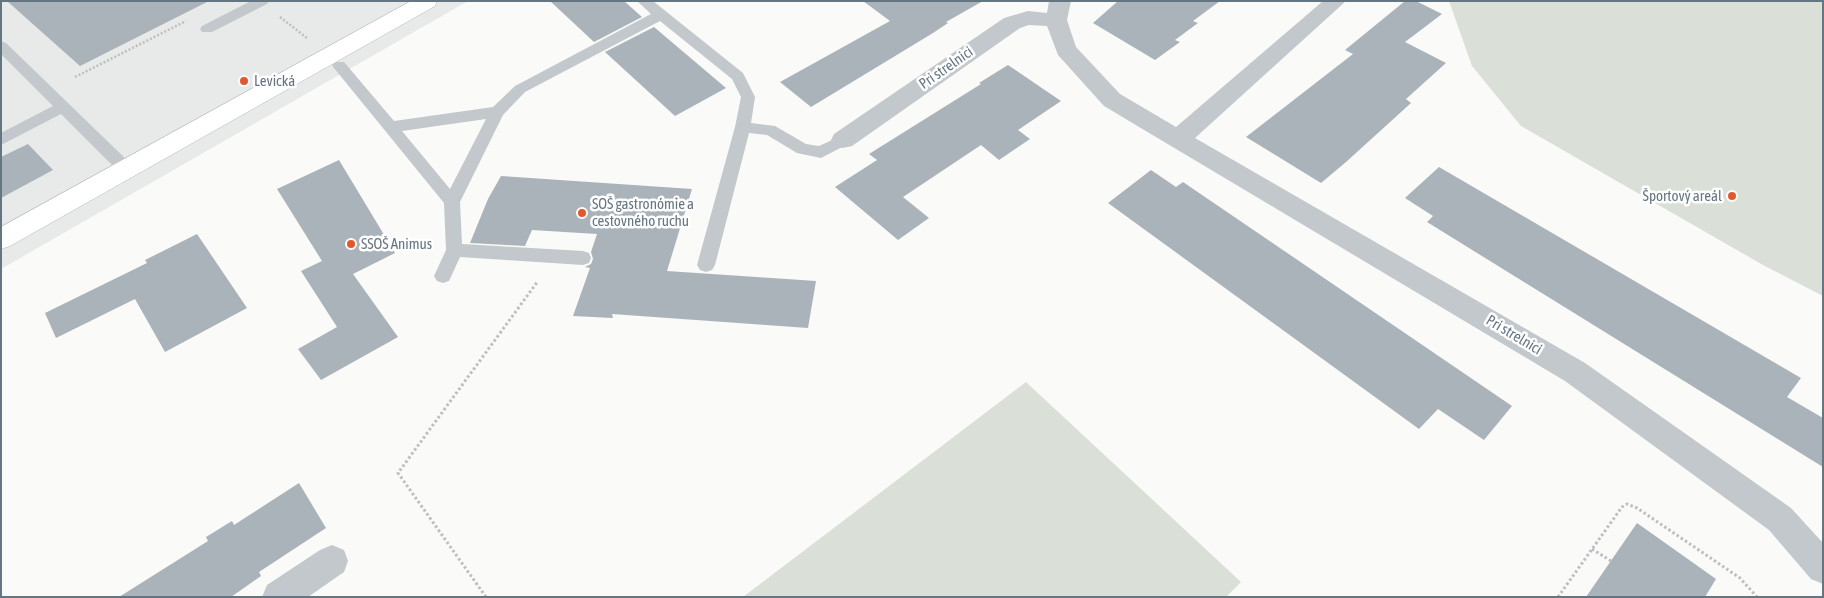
<!DOCTYPE html>
<meta charset="utf-8">
<style>
body{margin:0}
#map{position:relative;width:1824px;height:598px;overflow:hidden;background:#fafaf8;font-family:"Asap Condensed",sans-serif}
canvas{display:block}
.frame{position:absolute;inset:0;border:2px solid #657683;pointer-events:none}
</style>
<div id="map">
<canvas width="1824" height="598"></canvas>
<div class="frame"></div>
</div>
<script>
const context = document.querySelector('canvas').getContext('2d');
context.lineJoin = 'round';
function fillPath(path, color) {
  context.fillStyle = color;
  context.fill(path, 'evenodd');
}
function stroke(path, color, width, dash) {
  context.strokeStyle = color;
  context.lineWidth = width;
  context.lineCap = dash ? 'butt' : 'round';
  context.setLineDash(dash || []);
  context.stroke(path);
}
function drawText(font, color, halo, rows, align = 'center') {
  context.font = font + ' "Asap Condensed",sans-serif';
  context.lineWidth = 5;
  context.setLineDash([]);
  context.textBaseline = 'middle';
  context.strokeStyle = halo;
  context.fillStyle = color;
  for (const [text, x, y, turn = 0] of rows) {
    context.save();
    context.translate(x, y);
    context.rotate((+turn || 0) * Math.PI / 180);
    context.textAlign = isNaN(turn) ? turn : align;
    if (halo) context.strokeText(text, 0, 0);
    context.fillText(text, 0, 0);
    context.restore();
  }
}
const built = new Path2D(`
 M1,1h467l-467,268z`);
const green = new Path2D(`
 M1449,1h374v295l-60,-31 -242,-139 -49,-60z
 M1026,382l215,200 -15,15h-483z`);
const building = new Path2D(`
 M7,1h202l-129,65z
 M550,1h74l18,16 -48,25z
 M863,1h120l-37,21 2,1 -15,10 -122,74 -31,-25 110,-61z
 M1118,1h102l-27,20 5,2 -23,17 5,2 -25,18 -62,-37z
 M1405,1h11l26,13 -37,28 41,21 -40,36 5,4 -65,59 -25,21 -75,-46 107,-83 -8,-4z
 M654,27l72,61 -51,28 -70,-64z
 M1008,65l53,36 -43,29 12,9 -31,21 -18,-15 -78,52 26,21 -31,22 -63,-53 42,-27 -8,-6 112,-70 -2,-1z
 M28,144l25,26 -52,28v-41z
 M339,160l56,93 -42,21 45,63 -77,43 -23,-31 39,-22 -36,-56 21,-10 -45,-72z
 M1439,167l362,211 -14,19 36,21v49l-396,-245 6,-6 -28,-18z
 M1151,170l25,17 7,-5 329,224 -28,34 -46,-31 -19,20 -311,-226z
 M501,176l191,13 -25,82 149,10 -8,47 -196,-14 1,4 -40,-2 17,-48 -5,-1 6,-3 2,-5 -2,-7 6,-18 -65,-4 -7,16 -55,-3 18,-44z
 M197,234l50,74 -82,44 -30,-53 -79,39 -11,-25 102,-50 -2,-3z
 M299,483l27,45 -67,44 2,4 -30,21h-112l89,-56 -2,-4 26,-16 2,4z
 M1637,523l79,56 -11,18h-119z`);
const pathFar1 = new Path2D(`
 M280,17l27,21
 M75,77l111,-56`);
const path = new Path2D(`
 M1592,549l19,12
 M486,597l-88,-124 140,-192
 M1558,597l64,-90 5,-3 10,4 103,70 17,19`);
const service = new Path2D(`
 M251,1h18l-2,3 -55,28h-10l-2,-3 2,-3z
 M637,1h16l90,72 12,24 -4,26 24,3 31,18 13,2 24,-11 5,1 3,4 -3,4 -27,14 -24,-5 -30,-18 -18,-2 -34,132 -3,5 -6,2 -6,-2 -3,-5 38,-138 6,-30 -9,-18 -72,-58 -135,71 -22,23 -43,87 2,42 121,7 6,2 2,5 -2,5 -6,2 -123,-8 -11,24 -6,2 -6,-2 -3,-5 12,-26 -2,-47 -110,-135 -2,-3 2,-3h10l50,59 99,-14 22,-21 136,-72zM486,119l-36,70 -48,-58z
 M1,41l5,2 126,122 2,4 -2,4 -6,2 -6,-2 -59,-59 -60,31v-12l52,-27 -52,-52z`);
const minor = new Path2D(`
 M1049,1h22l-4,19 9,27 44,47 56,33 147,-126h23l-151,137 390,225 206,145 32,35v41l-12,-5 -42,-49 -204,-149 -461,-275 -46,-51 -11,-29 -18,-1 -9,3 -168,118 -9,2 -9,-2 -3,-6 3,-6 170,-116 24,-7 19,2z
 M332,545l12,5 4,11 -4,11 -36,25h-46l5,-12 53,-35z`);
const primary = new Path2D(`
 M411,1h26l-2,5 -425,240 -9,3v-22z`);
const markers = [
 [244,81,5,"#e4572e"],
 [1732,196,5,"#e4572e"],
 [582,213,5,"#e4572e"],
 [351,244,5,"#e4572e"]
];
const streetNames = [
 ["Pri strelnici",946,68,-35],
 ["Pri strelnici",1514,335,31]
];
const poiNames = [
 ["Levická",254,81],
 ["Športový areál",1722,196,"right"],
 ["SOŠ gastronómie a",592,204],
 ["cestovného ruchu",592,221],
 ["SSOŠ Animus",361,244]
];
fillPath(built, '#e8e9e9');
fillPath(green, '#dadfd7');
fillPath(building, '#aab3b9');
stroke(primary, '#b5babe', 1);
stroke(pathFar1, '#bbbfc2', 2.5, [2, 2]);
stroke(path, '#bbbfc2', 3, [2.5, 2.5]);
fillPath(service, '#c3c8cc');
fillPath(minor, '#c3c8cc');
fillPath(primary, '#fff');
for (const [x, y, r, color] of markers) {
  const dot = new Path2D();
  dot.arc(x, y, r, 0, 2 * Math.PI);
  context.fillStyle = color;
  context.fill(dot);
  stroke(dot, '#fff', 2);
}
drawText('15px', '#657683', '#fff', streetNames);
drawText('15px', '#657683', '#fff', poiNames, 'left');
</script>
